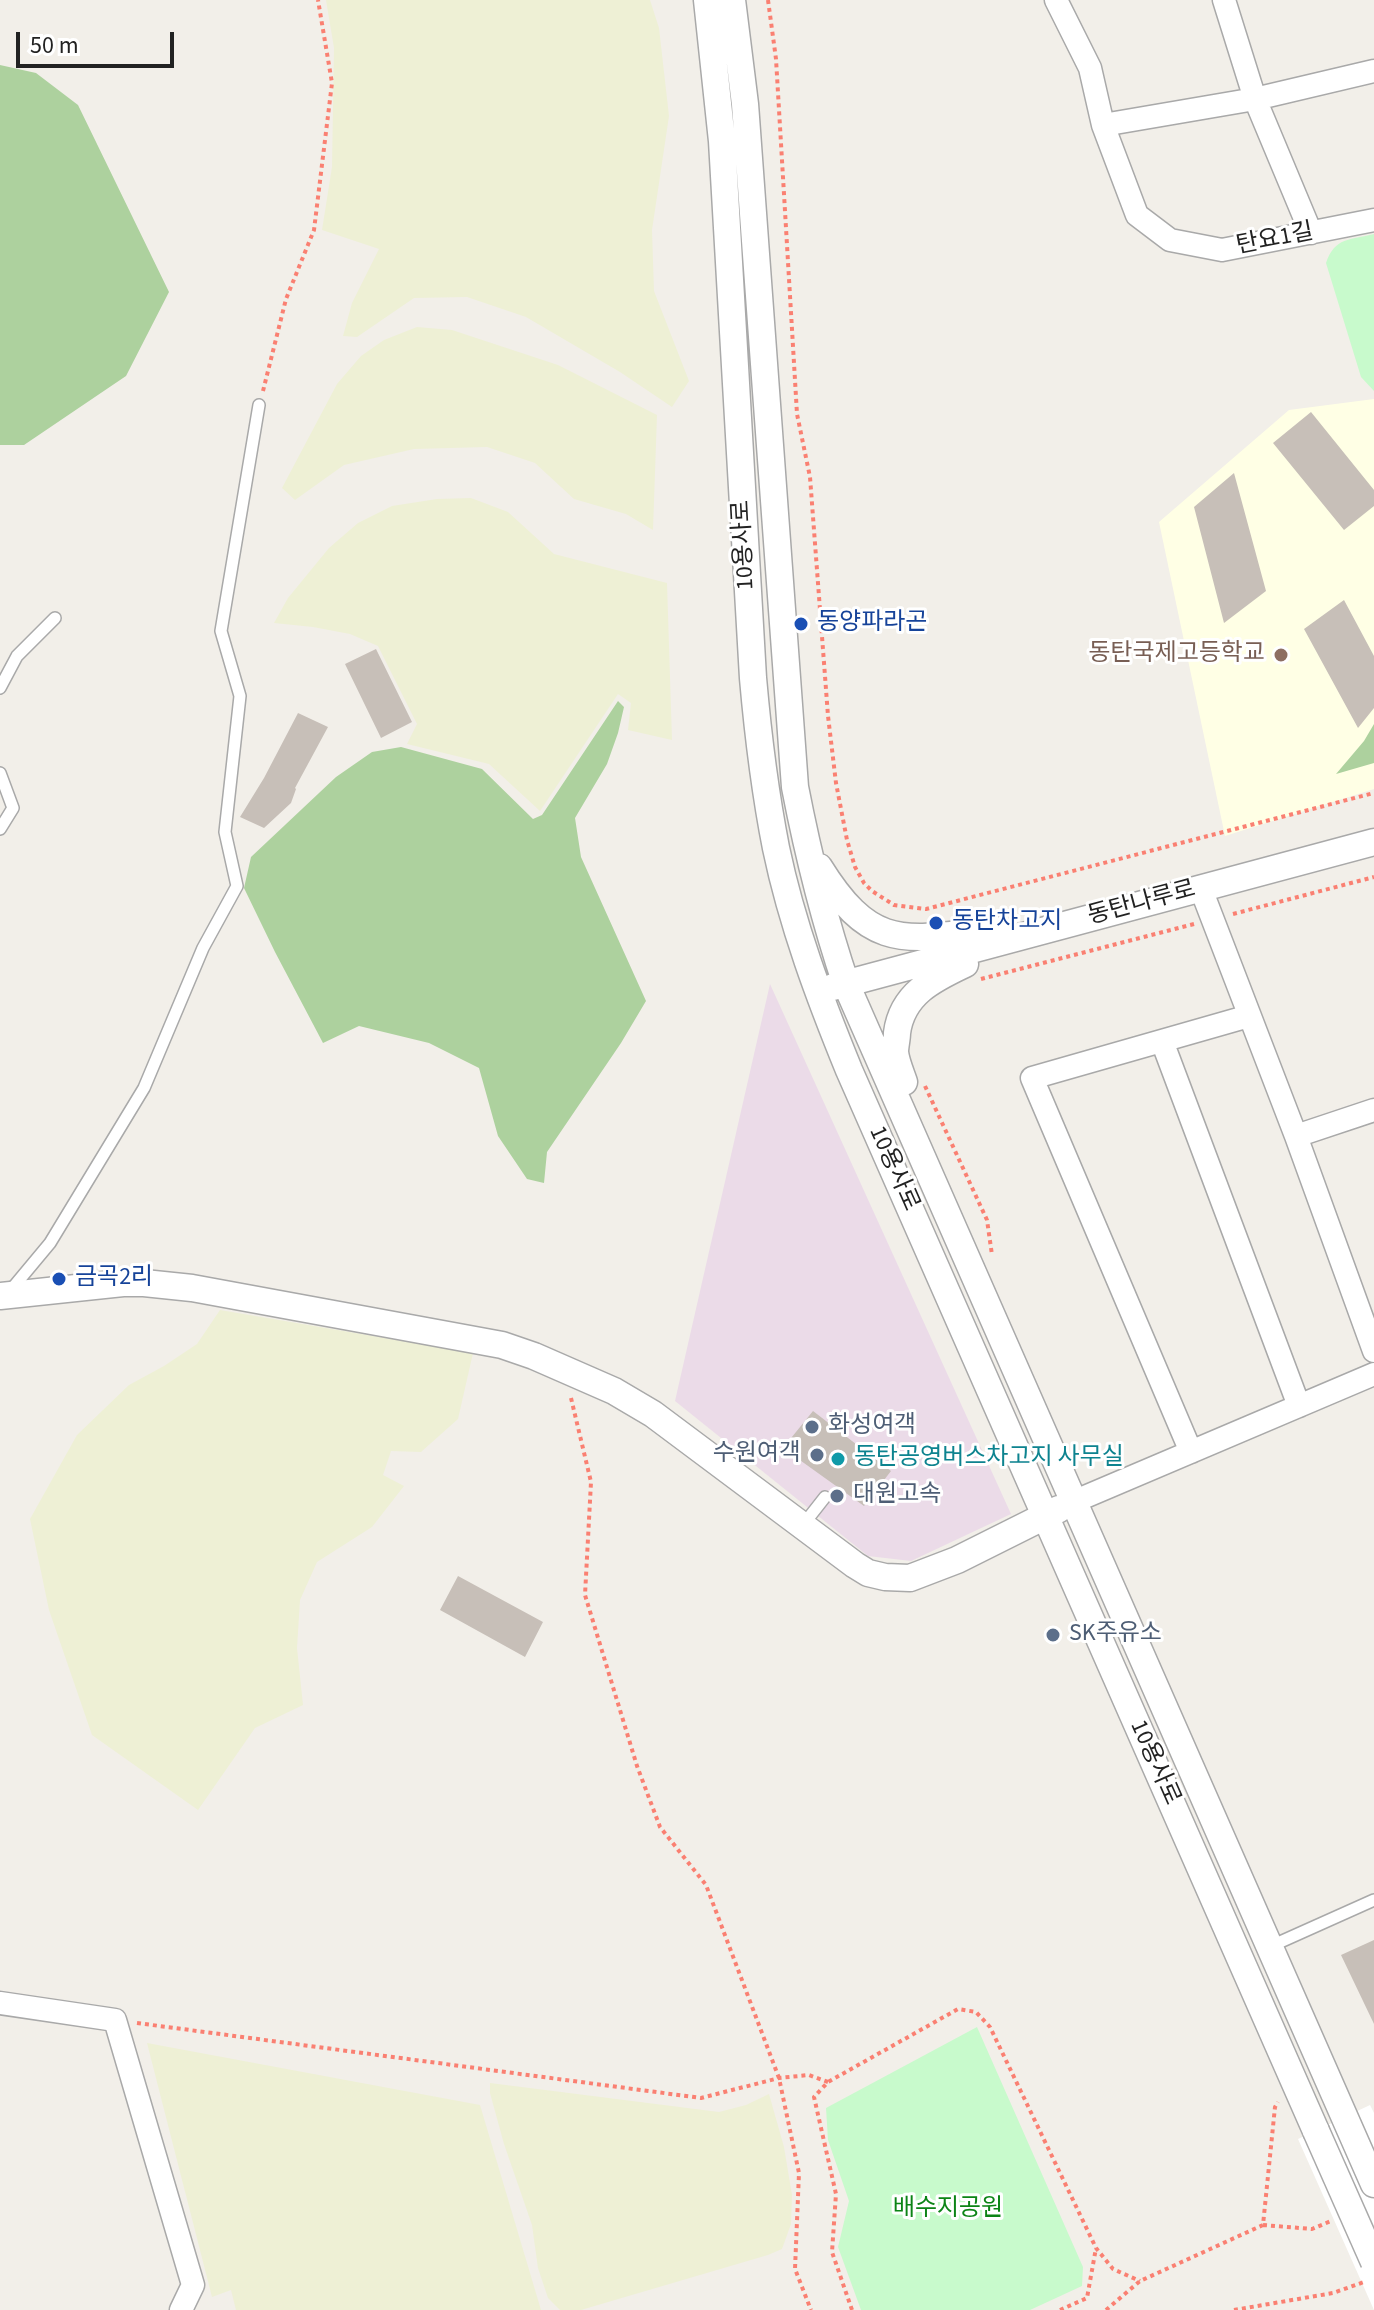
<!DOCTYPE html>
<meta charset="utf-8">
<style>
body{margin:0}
#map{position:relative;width:1374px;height:2310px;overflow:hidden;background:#f2efe9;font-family:"Source Sans 3",sans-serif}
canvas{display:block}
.scale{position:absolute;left:16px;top:32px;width:158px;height:36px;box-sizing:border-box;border:4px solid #222;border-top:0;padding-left:10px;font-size:24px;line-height:28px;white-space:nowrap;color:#222;-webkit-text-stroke:6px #fff;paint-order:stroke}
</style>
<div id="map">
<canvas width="1374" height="2310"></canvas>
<div class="scale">50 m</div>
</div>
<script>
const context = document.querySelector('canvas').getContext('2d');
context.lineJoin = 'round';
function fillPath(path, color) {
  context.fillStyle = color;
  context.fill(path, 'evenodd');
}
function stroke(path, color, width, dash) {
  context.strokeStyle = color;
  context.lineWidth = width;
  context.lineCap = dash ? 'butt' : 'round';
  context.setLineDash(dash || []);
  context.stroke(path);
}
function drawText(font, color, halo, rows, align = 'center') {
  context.font = font + ' "Source Sans 3","Noto Sans KR",sans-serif';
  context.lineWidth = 6;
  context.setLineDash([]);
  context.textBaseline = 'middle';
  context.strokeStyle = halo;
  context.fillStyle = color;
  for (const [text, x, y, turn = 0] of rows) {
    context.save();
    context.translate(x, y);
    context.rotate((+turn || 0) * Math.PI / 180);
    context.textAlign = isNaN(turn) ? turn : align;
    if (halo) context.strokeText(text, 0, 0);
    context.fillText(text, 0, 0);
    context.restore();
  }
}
const industrial = new Path2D(`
 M770,984l241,530 -100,47 -43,-5 -193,-155z`);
const education = new Path2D(`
 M1374,399v390l-149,47 -66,-314 130,-112z`);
const farmland = new Path2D(`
 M326,0h324l9,28 10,88 -17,114 2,61 35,90 -17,26 -52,-35 -94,-55 -59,-20 -53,1 -57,39 -14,-1 9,-33 27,-54 -57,-19 10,-63 2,-119z
 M417,327l35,3 106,35 99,50 -4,115 -27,-16 -52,-15 -39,-36 -48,-16 -73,2 -70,16 -49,35 -13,-12 55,-104 24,-28 23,-16z
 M471,498l37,14 46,42 113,29 5,157 -44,-10 3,-27 -13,-9 -78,117 -51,-47 -82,-20 10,-20 -39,-78 -28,-12 -37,-7 -39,-4 14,-25 41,-50 29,-25 34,-17 45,-7z
 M220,1310l253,43 -15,66 -37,33 -30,-1 -8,24 21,11 -32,41 -55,35 -17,38 -3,48 6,57 -48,23 -57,82 -106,-75 -43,-125 -19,-91 47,-84 52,-50 35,-19 33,-22z
 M147,2043l333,62 61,205h-305l-5,-20 -19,7z
 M490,2083l229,29 27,-7 23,-11 15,53 8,48 -1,29 -9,25 -14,6 -187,55h-21l-12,-12 -10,-30 -6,-43 -28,-81 -14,-51z`);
const forest = new Path2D(`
 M0,65l36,8 42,32 91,187 -43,84 -102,69h-24z
 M618,701l6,6 -6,26 -11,31 -32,54 6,39 65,144 -25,42 -74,109 -3,31 -17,-4 -29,-43 -19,-68 -50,-25 -70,-17 -36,17 -48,-91 -31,-64 7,-31 85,-80 36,-25 29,-5 81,22 51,50 9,-4z
 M1374,724v39l-38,11 28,-33z`);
const park = new Path2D(`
 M1374,234v157l-13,-14 -35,-114c9,-26 24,-23 48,-29z
 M977,2027l106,240 -1,19 -52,24h-169l-23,-63 11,-46 -21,-61 -2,-32z`);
const pier = new Path2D(`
 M1370,2105l4,8v197l-76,-171z`);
const building = new Path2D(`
 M1311,412l63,78v16l-30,24 -71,-87z
 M1234,473l32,118 -42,32 -30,-116z
 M1344,600l30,56v52l-16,20 -54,-99z
 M376,649l36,73 -31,16 -36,-74z
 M298,713l30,14 -33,61 1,1 -5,14 -27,25 -24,-11 24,-39z
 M813,1411l78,60 -27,35 -81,-58z
 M458,1576l85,46 -18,35 -85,-47z
 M1374,1940v84l-33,-69z`);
const path = new Path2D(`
 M768,0l8,59 21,355 13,63 18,239 8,67 11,57 8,27 9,16 8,8 22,14 32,4 448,-116
 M263,391l23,-92 28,-69 18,-147 -14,-83
 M1233,914l141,-37
 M981,979l213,-55
 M925,1086l62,134 5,35
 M571,1398l20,84 -6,113 52,171 23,61 46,58 73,193 20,95 -4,96 16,41
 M137,2023l564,75 78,-20 30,-3 19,7
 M1263,2225l49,4 19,-8
 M852,2310l-20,-58 4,-58 -22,-97 14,-15 130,-73 18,3 14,15 106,221 17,21 27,12
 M1060,2310l27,-12 9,-50
 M1106,2310l34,-29 123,-56 12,-118 3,-5
 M1234,2310l99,-17 31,-11`);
const service = new Path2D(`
 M0,688l17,-32 38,-38
 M0,773l13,35 -13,21
 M10,1291l40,-48 94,-155 59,-140 34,-62 -12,-54 15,-136 -19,-65 38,-226
 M803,1525l22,-28
 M1269,1947l105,-47`);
const minor = new Path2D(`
 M1056,0l34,68 13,57 34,90 33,25 52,10 152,-30
 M1224,0l31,99 56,134
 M1103,125l152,-26 119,-28
 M1201,889l95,247
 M1162,1041l137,365
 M1374,1110l-78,26 78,215
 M1191,1452l-159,-374 217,-62
 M1073,1502l301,-128
 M0,2003l115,17 78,265 -12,25`);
const tertiary = new Path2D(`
 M707,0l15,141 31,537c5,57 12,114 23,170 16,77 44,151 73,222l467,1061
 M732,0l13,104 50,683c13,67 29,132 51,197l528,1200
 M819,867c54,87 87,72 178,63
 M833,987l541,-145
 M904,1082c-3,-9 -8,-20 -9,-30 0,-6 2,-13 2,-19 5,-39 36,-54 68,-69
 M0,1296l123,-13h21l48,5 310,57 32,11 80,35 39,23 202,151 13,8 17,4 25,1 47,-18 102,-51`);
const tertiaryBridge = new Path2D(`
 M1316,2131l58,131`);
const markers = [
 [801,624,8,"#1a4fb4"],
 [1281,655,8,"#8d6e63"],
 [936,923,8,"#1a4fb4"],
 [59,1279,8,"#1a4fb4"],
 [812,1427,8,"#5c6f8a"],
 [817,1455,8,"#5c6f8a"],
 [838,1459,8,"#0f9aa8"],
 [837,1496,8,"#5c6f8a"],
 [1053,1635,8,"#5c6f8a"]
];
const streetNames = [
 ["탄요1길",1275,240,-11],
 ["10용사로",745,545,-93],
 ["동탄나루로",1142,904,-15],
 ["10용사로",893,1169,66],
 ["10용사로",1154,1763,66]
];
const transitNames = [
 ["동양파라곤",817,624],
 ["동탄차고지",952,923],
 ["금곡2리",75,1279]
];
const educationNames = [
 ["동탄국제고등학교",1265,655]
];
const serviceNames = [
 ["화성여객",828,1427],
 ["수원여객",801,1455,"right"],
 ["대원고속",853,1496],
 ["SK주유소",1069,1635]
];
const cultureNames = [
 ["동탄공영버스차고지 사무실",854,1459]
];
const parkNames = [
 ["배수지공원",948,2210]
];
fillPath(industrial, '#ebdbe8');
fillPath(education, '#ffffe5');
fillPath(farmland, '#eef0d5');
fillPath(forest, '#add19e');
fillPath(park, '#c8facc');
fillPath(pier, '#fff');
fillPath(building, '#c7bfb8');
stroke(service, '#a9a9a9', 14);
stroke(minor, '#a9a9a9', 25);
stroke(tertiary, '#a9a9a9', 29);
stroke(path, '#fa8072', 4, [4, 4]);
stroke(service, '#fff', 11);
stroke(minor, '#fff', 22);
stroke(tertiary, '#fff', 26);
stroke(tertiaryBridge, '#a9a9a9', 29, []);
stroke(tertiaryBridge, '#fff', 26);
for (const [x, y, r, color] of markers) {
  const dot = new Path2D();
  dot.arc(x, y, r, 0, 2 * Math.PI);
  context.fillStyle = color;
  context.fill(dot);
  stroke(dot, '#fff', 3);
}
drawText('24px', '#222', '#fff', streetNames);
drawText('24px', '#164399', '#fff', transitNames, 'left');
drawText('24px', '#785e54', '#fff', educationNames, 'right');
drawText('24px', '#4e5e75', '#fff', serviceNames, 'left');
drawText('24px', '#0d838f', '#fff', cultureNames, 'left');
drawText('24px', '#0c8416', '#fff', parkNames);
</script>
